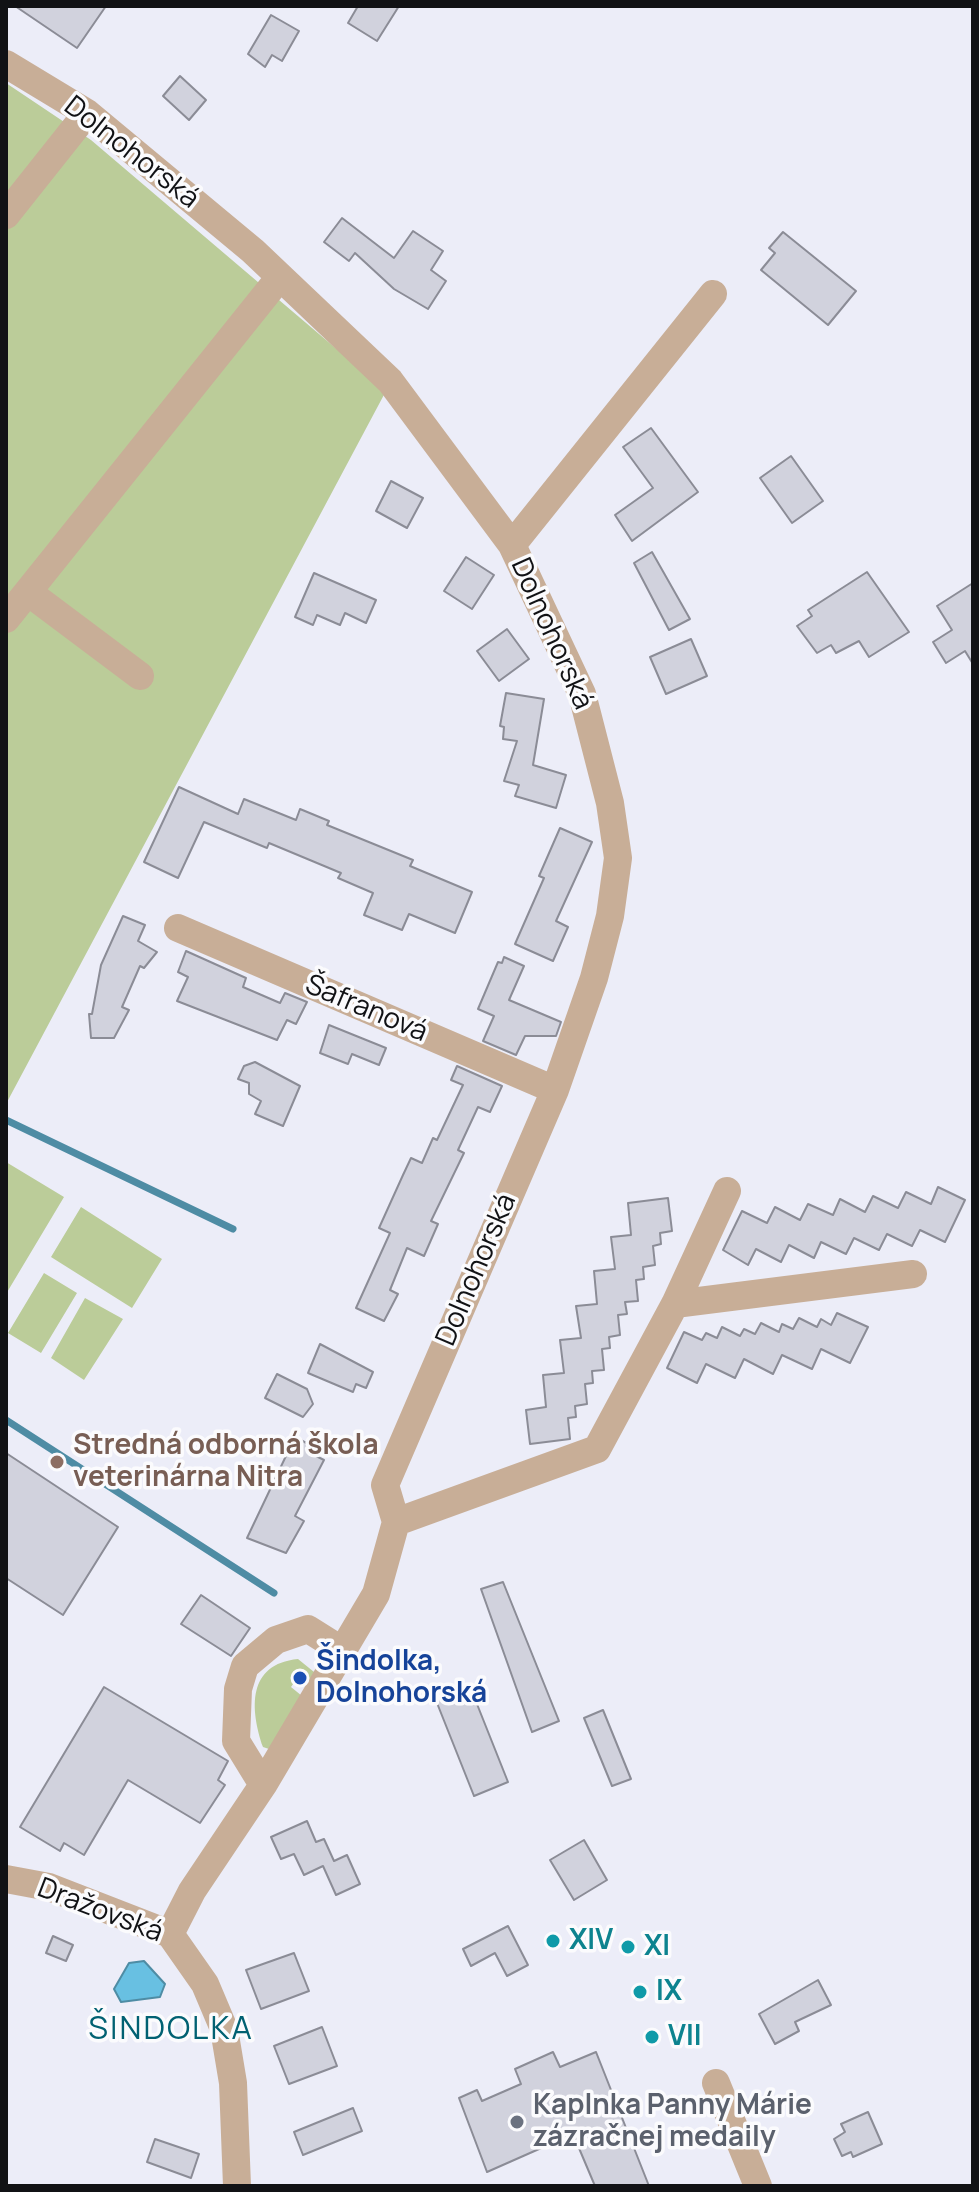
<!DOCTYPE html>
<meta charset="utf-8">
<style>
body{margin:0}
#map{position:relative;width:979px;height:2192px;overflow:hidden;background:#ecedf8;font-family:Manrope,sans-serif}
canvas{display:block}
.frame{position:absolute;inset:0;border:8px solid #111215;pointer-events:none}
</style>
<div id="map">
<canvas width="979" height="2192"></canvas>
<div class="frame"></div>
</div>
<script>
const context = document.querySelector('canvas').getContext('2d');
context.lineJoin = 'round';
function fillPath(path, color) {
  context.fillStyle = color;
  context.fill(path, 'evenodd');
}
function stroke(path, color, width, dash) {
  context.strokeStyle = color;
  context.lineWidth = width;
  context.lineCap = dash ? 'butt' : 'round';
  context.setLineDash(dash || []);
  context.stroke(path);
}
function drawText(font, color, halo, rows, align = 'center') {
  context.font = font + ' Manrope,sans-serif';
  context.lineWidth = 7;
  context.setLineDash([]);
  context.textBaseline = 'middle';
  context.strokeStyle = halo;
  context.fillStyle = color;
  for (const [text, x, y, turn = 0] of rows) {
    context.save();
    context.translate(x, y);
    context.rotate((+turn || 0) * Math.PI / 180);
    context.textAlign = isNaN(turn) ? turn : align;
    if (halo) context.strokeText(text, 0, 0);
    context.fillText(text, 0, 0);
    context.restore();
  }
}
const green = new Path2D(`
 M6,83l85,57 295,251 -380,713z
 M6,1162l58,35 -58,97z
 M81,1207l81,52 -30,49 -81,-51z
 M44,1273l33,20 -36,60 -33,-20z
 M85,1298l38,21 -39,61 -33,-22z
 M298,1659l16,13v11l-13,-10 -10,14 11,9 -30,54 -9,-3c-13,-38 -16,-83 35,-88z`);
const water = new Path2D(`
 M144,1961l21,23 -5,13 -39,5 -7,-13 15,-26z`);
const stream = new Path2D(`
 M6,1120l227,109
 M6,1420l268,173`);
const building = new Path2D(`
 M15,6h91l-29,42z
 M358,6h41l-22,35 -29,-18z
 M271,15l28,16 -17,30 -10,-6 -7,12 -17,-13z
 M180,76l26,24 -17,20 -26,-24z
 M342,218l52,40 19,-27 30,20 -12,19 15,11 -18,28 -34,-20 -39,-36 -6,8 -25,-19z
 M783,232l73,59 -28,34 -67,-55 14,-17 -6,-5z
 M651,428l47,64 -66,49 -17,-26 38,-27 -30,-41z
 M791,456l32,45 -31,22 -32,-45z
 M391,481l32,17 -16,30 -31,-17z
 M652,552l38,67 -21,11 -35,-67z
 M466,557l28,18 -22,34 -28,-18z
 M867,572l42,60 -40,25 -10,-16 -23,12 -5,-8 -14,8 -20,-27 15,-10 -4,-6z
 M314,573l62,27 -10,23 -21,-10 -5,12 -23,-10 -4,10 -18,-8z
 M973,583v81l-8,-13 -19,12 -13,-21 19,-12 -15,-24z
 M507,629l22,30 -30,22 -22,-30z
 M691,639l16,37 -41,18 -16,-37z
 M506,693l38,6 -11,66 33,10 -10,33 -41,-12 4,-11 -15,-4 13,-40 -14,-2 1,-12 -4,-1z
 M179,787l59,27 6,-15 52,21 4,-11 29,12 -2,4 86,35 -3,6 62,26 -17,41 -46,-19 -7,16 -38,-15 9,-22 -35,-15 3,-5 -72,-30 -2,5 -63,-26 -26,56 -34,-16z
 M560,828l32,14 -36,79 12,6 -15,34 -38,-17 29,-66 -5,-2z
 M123,916l22,9 -7,16 19,11 -13,16 -4,-2 -18,41 7,3 -15,28h-23l-2,-24h3l9,-49z
 M186,951l60,27 -3,9 37,16 5,-10 22,9 -11,22 -9,-4 -10,20 -100,-39 11,-24 -10,-5z
 M504,957l20,9 -15,34 52,22 -5,14h-31l-9,19 -33,-14 11,-25 -16,-7 20,-47 4,1z
 M329,1025l57,23 -7,17 -27,-11 -4,10 -28,-11z
 M255,1062l45,24 -17,40 -28,-12 6,-13 -12,-7v-11l-11,-4 6,-13z
 M457,1066l45,20 -12,26 -12,-5 -20,43 6,3 -33,68 7,3 -14,32 -17,-8 -17,42 8,4 -14,27 -28,-13 34,-75 -11,-5 24,-53 8,-17 11,5 11,-25 4,2 26,-55 -12,-5z
 M938,1187l27,13 -20,42 -25,-12 -8,16 -25,-12 -8,16 -25,-12 -8,16 -25,-12 -7,16 -25,-13 -8,17 -25,-13 -8,16 -25,-15 19,-39 25,12 8,-16 25,13 8,-16 25,11 7,-16 25,13 8,-16 25,12 8,-16 25,12z
 M668,1198l4,33 -12,2 1,11 -8,2 2,19 -12,2 1,12 -8,1 2,21 -13,1 2,12 -9,1 2,20 -11,2 1,11 -8,1 2,21 -12,1 1,12 -8,1 2,20 -12,2 1,11 -8,1 2,21 -40,5 -4,-34 20,-3 -3,-32 21,-2 -4,-33 21,-2 -5,-32 21,-2 -3,-33 21,-2 -4,-32 20,-2 -3,-32z
 M837,1313l31,14 -18,36 -29,-14 -9,20 -30,-14 -9,19 -29,-15 -9,19 -29,-14 -9,19 -30,-15 17,-36 18,8 4,-7 11,5 5,-11 18,9 4,-7 11,5 6,-11 18,9 3,-8 11,5 6,-11 18,9 4,-8 10,6z
 M320,1344l53,28 -7,16 -10,-4 -3,8 -45,-19z
 M277,1374l30,15 6,15 -10,13 -38,-19z
 M295,1437l17,9 -4,6 16,8 -29,56 9,5 -18,32 -39,-15z
 M6,1453l112,74 -55,88 -57,-37z
 M503,1582l56,139 -27,11 -51,-143z
 M201,1595l49,33 -19,28 -50,-32z
 M469,1684l39,98 -34,14 -39,-98z
 M104,1687l124,74 -10,19 7,5 -25,38 -72,-43 -44,75 -20,-12 -4,8 -40,-24z
 M603,1710l28,69 -19,7 -28,-68z
 M307,1821l9,21 8,-3 10,22 13,-6 13,29 -24,11 -13,-29 -19,9 -10,-21 -13,5 -10,-22z
 M584,1840l23,40 -33,20 -24,-40z
 M508,1926l20,39 -21,11 -12,-23 -24,13 -8,-17z
 M53,1936l20,9 -7,16 -20,-8z
 M294,1953l15,38 -48,18 -15,-39z
 M818,1980l13,25 -36,17 4,9 -24,13 -16,-30z
 M322,2027l15,39 -48,18 -15,-38z
 M553,2052l7,15 36,-15 53,134h-54l-22,-52 -86,38 -28,-74 18,-8 5,11 39,-17 -6,-15z
 M353,2108l9,23 -59,24 -9,-23z
 M868,2112l14,32 -29,13 -2,-5 -9,4 -8,-17 11,-7 -4,-8z
 M155,2139l44,15 -8,24 -44,-16z`);
const minor = new Path2D(`
 M6,64l81,49 166,138 137,130 122,164 70,149 28,109 8,55 -8,58 -16,62 -39,112 -170,395 11,37 -20,72 -113,191 -71,106 -22,43
 M6,215l81,-102
 M512,545l201,-251
 M28,592l112,84
 M6,619l274,-342
 M178,928l377,162
 M675,1304l238,-30
 M396,1522l201,-73 78,-145 52,-113
 M263,1785l-27,-44 2,-52 7,-23 31,-26 32,-11 35,22
 M6,1879l43,8 121,47 35,50 19,45 9,54 4,103
 M716,2083l42,103`);
const markers = [
 [57,1462,8,"#8d6e63"],
 [300,1678,8,"#1a4fb4"],
 [553,1941,8,"#0f9aa8"],
 [628,1947,8,"#0f9aa8"],
 [640,1992,8,"#0f9aa8"],
 [652,2037,8,"#0f9aa8"],
 [517,2122,8,"#6b7280"]
];
const streetNames = [
 ["Dolnohorská",131,153,38],
 ["Dolnohorská",551,634,66],
 ["Šafranová",366,1009,23],
 ["Dolnohorská",477,1270,-67],
 ["Dražovská",100,1911,21]
];
const educationNames = [
 ["Stredná odborná škola",73,1446],
 ["veterinárna Nitra",73,1478]
];
const transitNames = [
 ["Šindolka,",316,1662],
 ["Dolnohorská",316,1694]
];
const cultureNames = [
 ["XIV",569,1941],
 ["XI",644,1947],
 ["IX",656,1992],
 ["VII",668,2037]
];
const worshipNames = [
 ["Kaplnka Panny Márie",533,2106],
 ["zázračnej medaily",533,2138]
];
const quarterNames = [
 ["ŠINDOLKA",171,2030]
];
fillPath(green, '#bc9');
fillPath(water, '#68c0e2');
stroke(water, '#4e8ca4', 2);
stroke(stream, '#4e8ca4', 7);
fillPath(building, '#d1d2dd');
stroke(building, '#8b8c96', 2);
stroke(minor, '#c8ae97', 28);
for (const [x, y, r, color] of markers) {
  const dot = new Path2D();
  dot.arc(x, y, r, 0, 2 * Math.PI);
  context.fillStyle = color;
  context.fill(dot);
  stroke(dot, '#fbfbfd', 3);
}
drawText('28px', '#111215', '#fbfbfd', streetNames);
drawText('bold 28px', '#785e54', '#fbfbfd', educationNames, 'left');
drawText('bold 28px', '#164399', '#fbfbfd', transitNames, 'left');
drawText('bold 28px', '#0d838f', '#fbfbfd', cultureNames, 'left');
drawText('bold 28px', '#5b616d', '#fbfbfd', worshipNames, 'left');
context.letterSpacing = '2px';
drawText('32px', '#016172', '#fbfbfd', quarterNames);
context.letterSpacing = '0px';
</script>
